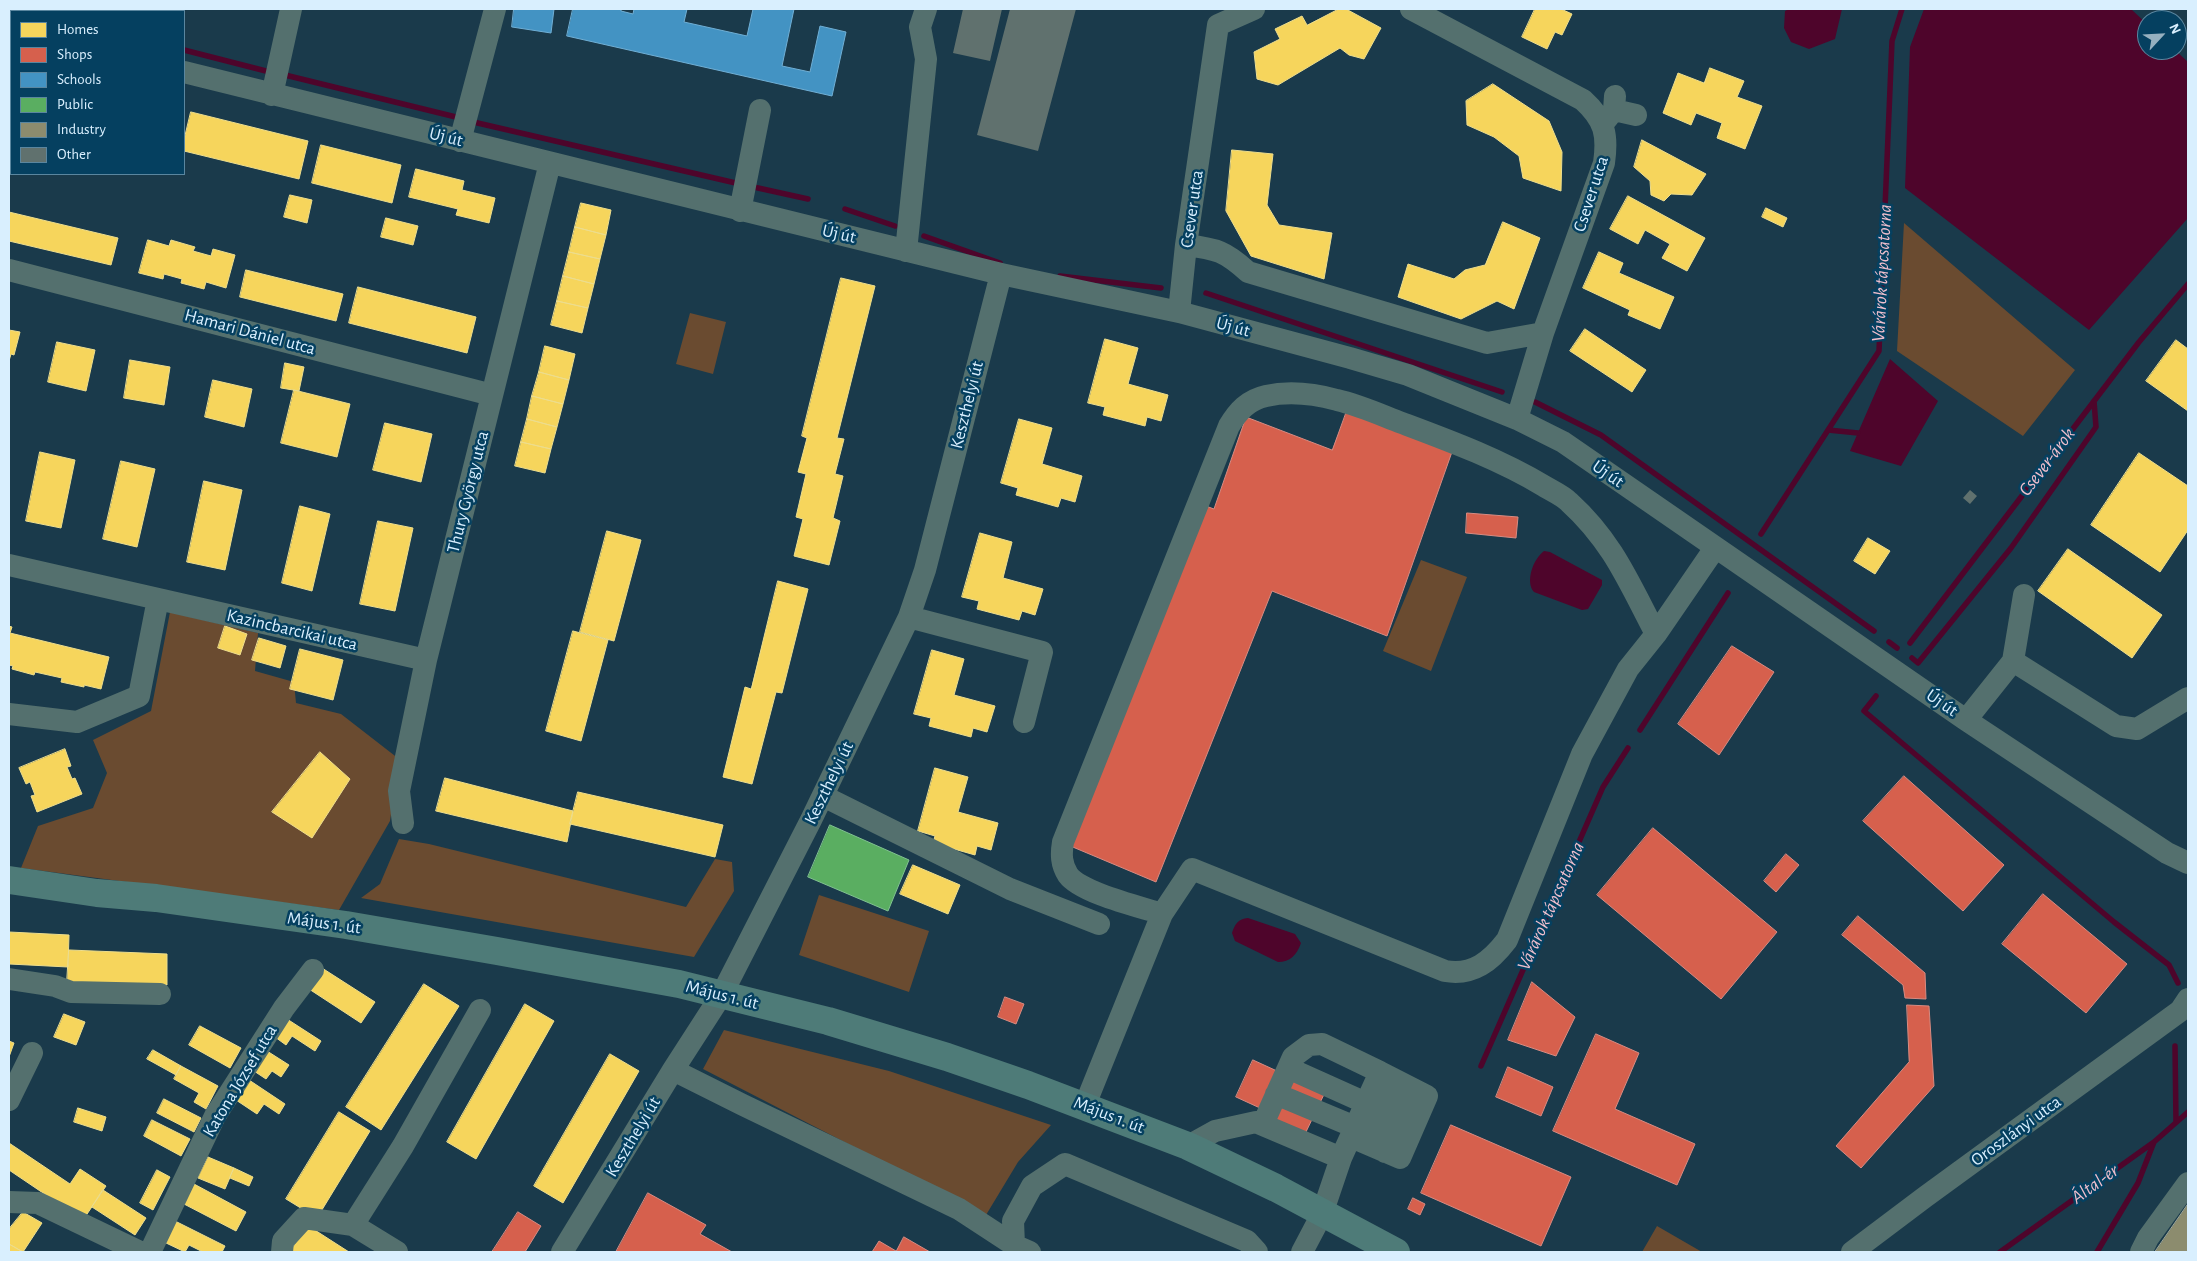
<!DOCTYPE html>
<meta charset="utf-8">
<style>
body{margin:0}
#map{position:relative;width:2197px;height:1261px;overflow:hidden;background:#1a3a4b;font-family:"Alegreya Sans",sans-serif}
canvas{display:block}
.frame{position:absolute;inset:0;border:10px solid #d9effe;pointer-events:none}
.legend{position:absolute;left:10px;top:10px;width:175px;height:165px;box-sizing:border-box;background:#054060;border:1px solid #5a869f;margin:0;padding:6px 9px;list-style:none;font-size:15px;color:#d9effe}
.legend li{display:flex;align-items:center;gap:10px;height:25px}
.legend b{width:25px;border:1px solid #5a869f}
.north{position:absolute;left:2137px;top:10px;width:50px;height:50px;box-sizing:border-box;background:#054060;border:1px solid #5a869f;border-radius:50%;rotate:65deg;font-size:14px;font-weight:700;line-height:20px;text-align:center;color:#d9effe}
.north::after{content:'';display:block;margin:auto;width:18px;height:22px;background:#96b0bf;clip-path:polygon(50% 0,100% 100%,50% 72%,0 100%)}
</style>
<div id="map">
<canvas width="2197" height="1261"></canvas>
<div class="frame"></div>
<ul class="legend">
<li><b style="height:14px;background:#f6d55c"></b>Homes</li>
<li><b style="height:14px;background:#d6604d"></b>Shops</li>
<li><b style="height:14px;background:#4393c3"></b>Schools</li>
<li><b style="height:14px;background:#5aae61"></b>Public</li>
<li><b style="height:14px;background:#8c8c6e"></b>Industry</li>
<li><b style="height:14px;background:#60716e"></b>Other</li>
</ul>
<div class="north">N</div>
</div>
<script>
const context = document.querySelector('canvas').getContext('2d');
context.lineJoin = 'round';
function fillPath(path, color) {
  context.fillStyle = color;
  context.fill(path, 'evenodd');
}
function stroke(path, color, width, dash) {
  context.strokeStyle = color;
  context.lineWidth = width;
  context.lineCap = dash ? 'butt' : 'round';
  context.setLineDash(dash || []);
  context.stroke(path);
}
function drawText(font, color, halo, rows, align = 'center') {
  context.font = font + ' "Alegreya Sans",sans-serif';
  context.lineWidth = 5;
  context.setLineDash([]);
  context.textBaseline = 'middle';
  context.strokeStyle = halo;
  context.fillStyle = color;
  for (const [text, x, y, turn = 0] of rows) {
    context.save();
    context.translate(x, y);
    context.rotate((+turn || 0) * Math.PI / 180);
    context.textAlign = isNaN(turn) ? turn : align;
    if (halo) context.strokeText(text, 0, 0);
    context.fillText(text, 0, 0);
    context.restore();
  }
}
const green = new Path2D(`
 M1904,223l171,147 -52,66 -126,-85z
 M690,313l36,9 -13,52 -37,-10z
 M1421,560l46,17 -36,94 -48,-20z
 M170,612l88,21 -3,38 39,11 2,21 45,11 58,45 -9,62 -51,89 -318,-42 17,-42 55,-18 14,-35 -14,-33 58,-29z
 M399,839l30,5 257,63 29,-48 17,3 2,29 -40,66 -333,-59 19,-14z
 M819,895l110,36 -20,61 -110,-37z
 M724,1030l165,41 162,54 -33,37 -32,53 -283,-146z
 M1657,1226l45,26h-60z`);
const water = new Path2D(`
 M1789,9h53l-7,30 -26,10 -18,-7 -7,-14 1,-17z
 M1924,9h207l16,15v26h28l13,12v156l-99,112 -184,-142 5,-141z
 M1890,359l48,42 -37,65 -51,-15z
 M1544,551l6,1 52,28v5l-14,24 -6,1 -48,-18c-9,-10 -1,-33 10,-41z
 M1248,918l47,16 6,9c-4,12 -11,19 -23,19l-43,-21 -3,-8c3,-9 6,-14 16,-15z`);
const homes = new Path2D(`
 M1339,9h7l35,19 -17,31 -15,-4 -9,-7 -62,37 -21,-6 -3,-27 26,-13 -5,-10 27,-13 5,9z
 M1535,9h26l11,5 -10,21 -7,-3 -8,17 -25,-12z
 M1710,68l34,13 -7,16 25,9 -17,43 -28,-11 5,-15 -26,-10 -5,12 -28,-12 15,-40 26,10z
 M9,74l2,1v35l-2,-1z
 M1493,84l56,37 13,31 -1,39 -38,-13 -4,-22 -25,-19 -27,-12 -1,-24z
 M191,112l117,29 -9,38 -115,-28v-11z
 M1642,140l64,34 -14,21 -21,-1 -7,7 -13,-6 -1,-14 -16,-14z
 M321,145l80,20 -9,38 -80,-20z
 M1232,150l41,4 -6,51 12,20 53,8 -8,46 -73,-23 -25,-45z
 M416,169l48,12 -2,9 33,8 -6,25 -33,-8 2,-6 -49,-12z
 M290,195l22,5 -5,23 -23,-6z
 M1628,196l77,42 -18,33 -25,-13 8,-14 -25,-14 -7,14 -28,-15z
 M581,203l30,7 -5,25 -31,-8z
 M1766,208l21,10 -4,9 -21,-10z
 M9,212l109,26 -7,27 -102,-24z
 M386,218l32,8 -5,19 -32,-8z
 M1503,222l37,16 -26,71 -17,-8 -36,18 -63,-22 10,-33 46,15 11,-9 20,-5z
 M575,227l31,8 -6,24 -31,-7z
 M148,240l21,6 2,-6 24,7 -2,4 18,5 2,-7 22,6 -9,33 -20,-6 -2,7 -23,-6 1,-4 -18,-5 -1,5 -24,-6z
 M569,252l31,7 -6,25 -31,-8z
 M1599,252l24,11 -4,10 55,24 -14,32 -32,-14 2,-5 -47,-22z
 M246,270l97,24 -7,27 -96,-24z
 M563,276l31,8 -6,24 -31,-7z
 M841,278l34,8 -38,152 7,1 -9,35 8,2 -10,42 7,3 -11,44 -35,-9 9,-37 -7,-2 10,-43 -8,-2 9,-34 -5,-2z
 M358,287l118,30 -9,36 -118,-30z
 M557,301l31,7 -6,25 -31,-8z
 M1585,329l61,41 -14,22 -62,-41z
 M9,330l11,2 -6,23 -3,-1 -2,7z
 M1105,339l33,9 -10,36 40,11 -7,26 -14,-4 -2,9 -42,-11 2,-8 -17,-4z
 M2176,340l12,9v62l-42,-30z
 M57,342l38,8 -9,41 -38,-9z
 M545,346l30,8 -6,26 -30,-8z
 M130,360l40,7 -6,38 -40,-7z
 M285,363l19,4 -5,24 -18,-3z
 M539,372l30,8 -6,24 -31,-8z
 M213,380l39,9 -8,38 -39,-10z
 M294,390l56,14 -13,53 -56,-14z
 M532,396l31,8 -6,23 -30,-8z
 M527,419l30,8 -6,22 -30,-7z
 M1019,419l33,9 -10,36 40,12 -7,26 -14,-4 -3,9 -42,-12 2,-7 -17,-5z
 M385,423l47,11 -11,48 -48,-12z
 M521,442l30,7 -6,24 -30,-7z
 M40,452l35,8 -14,68 -35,-7z
 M2139,453l49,33v44l-28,42 -69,-47z
 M121,461l34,8 -18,78 -34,-8z
 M204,481l38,9 -17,80 -38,-8z
 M300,506l30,8 -18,77 -30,-8z
 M378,521l35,7 -18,83 -35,-7z
 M607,531l34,9 -27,101 -34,-9z
 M980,533l32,9 -9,36 40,11 -8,26 -13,-4 -3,9 -42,-11 2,-8 -17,-4z
 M1868,538l22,13 -15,23 -21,-13z
 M2068,549l94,66 -30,43 -94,-67z
 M778,581l30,8 -26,104 -6,-1 -24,92 -29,-7 22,-90 6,2z
 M9,626l3,1 -2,6 99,24 -8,32 -17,-4v2l-23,-5 1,-4 -27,-6 -1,3 -22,-6 1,-3 -4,-1z
 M225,626l22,8 -7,21 -22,-7z
 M573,631l35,9 -27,101 -35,-10z
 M259,638l27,8 -6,22 -28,-8z
 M300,649l43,11 -10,40 -43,-11z
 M932,650l32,9 -10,36 41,11 -8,26 -14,-4 -2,9 -42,-11 2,-8 -17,-4z
 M65,749l6,17 -4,1 5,12 3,-1 7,16 -45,18 -6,-16 4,-1 -5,-13 -4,2 -7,-16z
 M320,752l30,27 -38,59 -40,-26z
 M935,768l33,9 -10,35 40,11 -7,27 -14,-4 -2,9 -42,-12 2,-7 -17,-5z
 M445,778l128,33 -6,31 -131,-31z
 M578,792l145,33 -8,32 -145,-33z
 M913,865l47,20 -12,29 -48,-20z
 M9,932l60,3 -1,32 -59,-3z
 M69,950l98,4v31l-100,-2z
 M322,968l53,34 -14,21 -52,-34z
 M424,984l35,22 -78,124 -35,-23z
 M525,1004l29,17 -78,138 -29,-17z
 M64,1014l21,8 -9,23 -22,-8z
 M287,1019l34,22 -6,10 -23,-15 -6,9 -11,-8z
 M200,1026l41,22 -11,20 -41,-23z
 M9,1041l5,2 -5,14z
 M153,1050l28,16 -5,9 -29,-16z
 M267,1051l22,14 -8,12 -9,-6 -6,8 -12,-8z
 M610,1054l29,17 -76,132 -29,-17z
 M181,1066l37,20 -12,23 -12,-7 5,-9 -25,-14z
 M249,1080l36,24 -6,10 -15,-10 -7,10 -21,-14z
 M164,1099l37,19 -7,14 -37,-19z
 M78,1108l28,9 -4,14 -28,-9z
 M339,1112l31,19 -53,87 -31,-19z
 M152,1120l38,19 -9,17 -37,-20z
 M9,1143l61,41 10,-15 26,17 -23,34 -74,-50z
 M208,1157l26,11 -9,21 -27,-11z
 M234,1168l19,9 -4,9 -19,-8z
 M157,1170l13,7 -17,33 -13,-7z
 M194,1184l52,28 -10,19 -52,-27z
 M103,1190l43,28 -11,17 -43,-28z
 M23,1212l19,11 -19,29 -14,-8v-15z
 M175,1221l50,25 -3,6h-19l-14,-7 -4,7 -21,-10z
 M307,1225l42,27h-59z
 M9,1244l14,8h-14z`);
const shops = new Path2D(`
 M1348,408l105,41 -66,187 -115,-45 -116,291 -88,-37 135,-340 11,4 32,-92 86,33z
 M1467,513l51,4 -2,21 -50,-5z
 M1732,646l42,26 -55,83 -41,-31z
 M1904,776l100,89 -41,46 -100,-90z
 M1653,828l124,104 -56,67 -124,-104z
 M1786,854l13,11 -23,27 -12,-11z
 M2043,894l84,70 -41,49 -84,-69z
 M1858,916l67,57 1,26 -21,-1 -2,-13 -61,-50z
 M1532,982l43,35 -19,39 -48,-16z
 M1005,997l19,7 -8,20 -18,-7z
 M1907,1005l22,1 5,80 -73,82 -25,-22 73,-84z
 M1596,1034l43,19 -24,56 80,35 -18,41 -124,-54z
 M1253,1060l24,11 -17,37 -24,-11z
 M1281,1061l48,23 -25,52 -47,-22z
 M1508,1067l45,20 -12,29 -45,-19z
 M1451,1125l120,52 -30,69 -120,-53z
 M648,1193l58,32 -6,9 32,18h-116z
 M1413,1198l12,6 -5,11 -12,-6z
 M518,1212l23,14 -16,26h-33z
 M904,1237l26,15h-58l7,-11 17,10z`);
const schools = new Path2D(`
 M514,9h40l-3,24 -39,-6z
 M573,9h48v2l12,3 1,-5h53l-3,13 63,14 6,-27h41l-12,57 28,6 10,-46 26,6 -14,64 -265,-60z`);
const public = new Path2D(`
 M830,825l79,35 -21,51 -80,-34z`);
const industry = new Path2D(`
 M2188,1204v48h-33z`);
const stream = new Path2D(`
 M24,9l10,2
 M184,50l82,21
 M285,75l175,43
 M469,121l271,63
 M749,186l59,13
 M845,209l50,17
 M924,236l76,27
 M1060,276l101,12
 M1206,293l296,99
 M1535,402l66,33 273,196
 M1828,430l30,3
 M1761,534l118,-183 13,-310 10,-32
 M1889,642l8,6
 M1910,643l229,-301 49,-58
 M1912,658l6,5 93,-115 85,-121 -2,-26
 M1876,696l-12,15 250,211 55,43 9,18
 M1640,730l88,-137
 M2175,1046l1,76
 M1481,1066l122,-279 25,-39
 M2000,1252l154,-110 34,-30
 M2097,1252l41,-69 16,-41`);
const building = new Path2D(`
 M963,9h39l-12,52 -37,-8z
 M1010,9h66l-38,142 -61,-16z
 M1970,490l7,6 -7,8 -7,-6z`);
const minor = new Path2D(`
 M1411,9l172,91c22,20 25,35 21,63l-61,170 -26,86
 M9,31h2
 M184,72l817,202 178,38 171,46 58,17 109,44 46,23 403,278 201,133 21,10
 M272,95l19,-86
 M1614,110l22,5
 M1602,125l12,-15 1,-14
 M460,141l35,-132
 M740,211l20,-101
 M1186,245c31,4 39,6 62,27l239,71 56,-10
 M906,251l20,-192 -6,-32 6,-18
 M9,270l483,125
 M1179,312l7,-67 32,-220 36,-16
 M9,565l417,95
 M909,617l133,35 -18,70
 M2013,661l103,65 21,3 51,-31
 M9,714l68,8 62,-26 19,-97
 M1966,720l47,-59 11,-66
 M823,796l187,93 89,35
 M403,823l-4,-32 27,-131 124,-497
 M1162,914c-21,-7 -81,-21 -94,-39 -7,-11 -7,-21 -5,-33l166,-416c9,-15 19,-26 37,-30 22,-5 49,-2 71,4 22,5 44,15 65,23 48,18 97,36 142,63 8,5 18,9 25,16 44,40 60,81 87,132
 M9,979l46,7 16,6 89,2
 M1288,1068l78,35
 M673,1070l70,35 216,104 55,36 16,7
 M1276,1094l79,33
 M9,1100l23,-47
 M1085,1105l77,-191 30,-45 253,102c28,5 46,-10 62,-31l75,-186 46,-85 28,-35 59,-86
 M1263,1124l30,-67 16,-12 13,-1 58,28 -39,86 -19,56 -20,38
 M1351,1137l49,21 27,-62 -47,-24
 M1370,1145l29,-63
 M1188,1146l27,-15 41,-9 85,36
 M1385,1152l25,-55
 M9,1202l29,1 102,49
 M1014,1245l-1,-24 19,-35 33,-22 182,77 10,11
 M150,1252l65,-136 69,-108 29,-38
 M282,1252l1,-11 21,-23 49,7
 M397,1252l-44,-27 50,-79 77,-136
 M562,1252l111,-182 49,-76 89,-174 98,-203 16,-47 76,-296
 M1852,1252l73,-55 255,-186 8,-12
 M2141,1252l7,-14 40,-55`);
const major = new Path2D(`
 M9,880l88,13 59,5 190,27 151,26 182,33 149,37 119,36 81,28 160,61 88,42 120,64`);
const streetNames = [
 ["Új út",446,137,14],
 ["Csever utca",1591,194,-72],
 ["Csever utca",1192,209,-82],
 ["Új út",839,234,13],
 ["Új út",1233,327,15],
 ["Hamari Dániel utca",250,332,15],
 ["Keszthelyi út",967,405,-76],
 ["Új út",1608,474,35],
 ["Thury György utca",468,492,-76],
 ["Kazincbarcikai utca",292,630,13],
 ["Új út",1942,703,35],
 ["Keszthelyi út",829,783,-64],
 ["Május 1. út",324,923,8],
 ["Május 1. út",722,995,14],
 ["Katona József utca",240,1081,-59],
 ["Május 1. út",1109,1115,21],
 ["Oroszlányi utca",2016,1131,-36],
 ["Keszthelyi út",633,1137,-59]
];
const waterNames = [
 ["Várárok tápcsatorna",1882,273,-87],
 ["Csever-árok",2047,462,-53],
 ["Várárok tápcsatorna",1551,906,-66],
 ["Által-ér",2095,1184,-36]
];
fillPath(green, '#6a4b30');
fillPath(water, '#4e052b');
fillPath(homes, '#f6d55c');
stroke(homes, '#eddd8d', 1);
fillPath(shops, '#d6604d');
stroke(shops, '#d78b82', 1);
fillPath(schools, '#4393c3');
stroke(schools, '#70afd5', 1);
fillPath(public, '#5aae61');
stroke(public, '#80c290', 1);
fillPath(industry, '#8c8c6e');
stroke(industry, '#a3aa99', 1);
stroke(stream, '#4e052b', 5.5);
fillPath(building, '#60716e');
stroke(minor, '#54706e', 22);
stroke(major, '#4e7b78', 28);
drawText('18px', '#d9effe', '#054060', streetNames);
drawText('italic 19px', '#f0bfcd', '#054060', waterNames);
</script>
